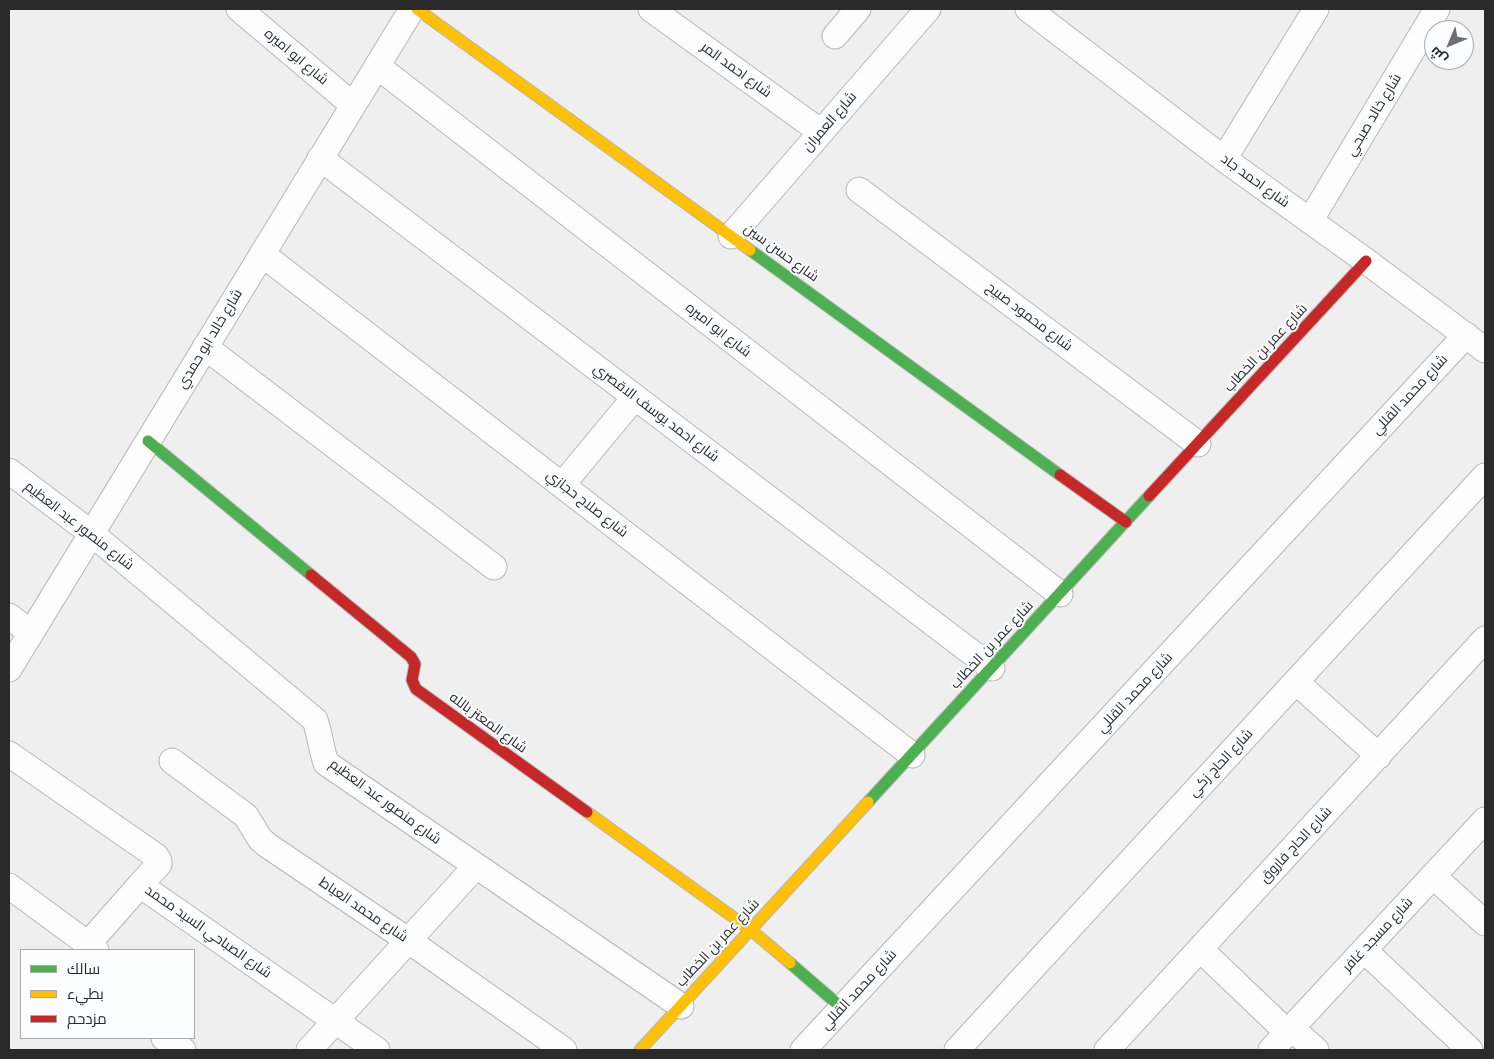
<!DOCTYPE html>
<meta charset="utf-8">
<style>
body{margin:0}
#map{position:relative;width:1494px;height:1059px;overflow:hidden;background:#efeff0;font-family:"Fira Sans Condensed",Cairo,sans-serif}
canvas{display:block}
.frame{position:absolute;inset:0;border:10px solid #2a2a2b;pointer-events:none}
.legend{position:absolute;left:20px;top:949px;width:175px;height:90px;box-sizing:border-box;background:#fcfdff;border:1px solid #a8a9aa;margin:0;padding:6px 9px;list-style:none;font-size:15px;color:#2a2a2b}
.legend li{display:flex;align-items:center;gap:10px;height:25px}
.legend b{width:25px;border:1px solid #a8a9aa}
.north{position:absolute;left:1424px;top:20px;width:50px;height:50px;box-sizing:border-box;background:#fcfdff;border:1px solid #a8a9aa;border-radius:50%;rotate:225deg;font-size:14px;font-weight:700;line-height:20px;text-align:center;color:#2a2a2b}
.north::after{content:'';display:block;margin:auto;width:18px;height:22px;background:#6f6f70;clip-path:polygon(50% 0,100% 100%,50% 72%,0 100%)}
</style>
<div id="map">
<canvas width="1494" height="1059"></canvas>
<div class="frame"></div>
<ul class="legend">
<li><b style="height:6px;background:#4caf50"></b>سالك</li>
<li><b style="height:6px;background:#ffc107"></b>بطيء</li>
<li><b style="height:6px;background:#c62828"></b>مزدحم</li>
</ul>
<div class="north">ش</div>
</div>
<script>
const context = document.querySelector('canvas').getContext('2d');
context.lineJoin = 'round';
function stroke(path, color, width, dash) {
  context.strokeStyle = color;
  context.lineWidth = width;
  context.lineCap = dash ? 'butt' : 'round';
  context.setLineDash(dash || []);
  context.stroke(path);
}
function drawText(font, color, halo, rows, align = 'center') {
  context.font = font + ' "Fira Sans Condensed",Cairo,sans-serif';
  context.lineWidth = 4;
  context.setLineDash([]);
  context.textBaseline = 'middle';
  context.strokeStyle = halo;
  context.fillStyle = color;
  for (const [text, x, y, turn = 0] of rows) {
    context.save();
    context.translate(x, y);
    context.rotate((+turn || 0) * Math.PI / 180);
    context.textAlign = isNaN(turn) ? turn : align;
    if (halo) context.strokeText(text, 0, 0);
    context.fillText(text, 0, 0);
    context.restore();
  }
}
const street = new Path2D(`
 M239,9l114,96
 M651,9l170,123
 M1028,9l196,150 142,102 119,89
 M835,36l23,-27
 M377,66l683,528
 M320,158l672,510
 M1224,159l92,-150
 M859,190l339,254
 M1310,221l127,-212
 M731,236l197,-227
 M262,254l650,501
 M205,347l289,220
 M9,471l82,62 224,187c5,14 6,29 11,43l355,243
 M562,485l73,-88
 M9,616l22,17
 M9,669l403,-660
 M1296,682l83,74
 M9,754l147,102 3,5v3l-19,21 237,165
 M172,761l74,55 14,23 7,6 142,96 155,109
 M1433,876l52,47
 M9,886l87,64
 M88,944l52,-59
 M1200,949l88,84
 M1364,950l106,100
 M1291,1028l25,22
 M164,1038l19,12
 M309,1050l167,-184
 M803,1050l663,-715
 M957,1050l528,-574
 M1107,1050l378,-411
 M1271,1050l214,-230`);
const fast = new Path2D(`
 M750,250l310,225
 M148,441l163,134
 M868,802l281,-306
 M790,963l52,45`);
const slow = new Path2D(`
 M417,9l333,241
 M587,812l164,118 39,33
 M640,1050l228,-248`);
const jam = new Path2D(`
 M1060,475l66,47
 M1149,496l217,-235
 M311,575l100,82 4,7 -3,16 4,9 171,123`);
const streetNames = [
 ["شارع ابو اميره",296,57,40],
 ["شارع احمد المر",736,70,36],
 ["شارع خالد صبحي",1374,115,-59],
 ["شارع العمران",830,122,-49],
 ["شارع احمد جاد",1255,181,36],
 ["شارع حسن سين",781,253,36],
 ["شارع محمود صبيح",1029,317,37],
 ["شارع ابو اميره",718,330,38],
 ["شارع خالد ابو حمدي",210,339,-59],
 ["شارع عمر بن الخطاب",1266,348,-47],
 ["شارع محمد القللي",1410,395,-47],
 ["شارع احمد يوسف الاقصري",656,413,37],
 ["شارع صلاح حجازي",587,504,38],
 ["شارع منصور عبد العظيم",79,526,38],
 ["شارع عمر بن الخطاب",992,645,-47],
 ["شارع محمد القللي",1135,693,-47],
 ["شارع المعتز بالله",488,723,36],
 ["شارع الحاج زكي",1221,763,-47],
 ["شارع منصور عبد العظيم",385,802,36],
 ["شارع الحاج فاروق",1296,845,-47],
 ["شارع محمد العياط",363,910,34],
 ["شارع الصباحي السيد محمد",208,932,35],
 ["شارع مسجد غافر",1378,935,-47],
 ["شارع عمر بن الخطاب",718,943,-47],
 ["شارع محمد القللي",859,990,-47]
];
stroke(street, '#b6b6b7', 27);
stroke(fast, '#b6b6b7', 13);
stroke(slow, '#b6b6b7', 13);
stroke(jam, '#b6b6b7', 13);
stroke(street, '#fdfdfd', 25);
stroke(fast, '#4caf50', 11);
stroke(slow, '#ffc107', 11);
stroke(jam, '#c62828', 11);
drawText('14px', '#2a2a2b', '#fcfdff', streetNames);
</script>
